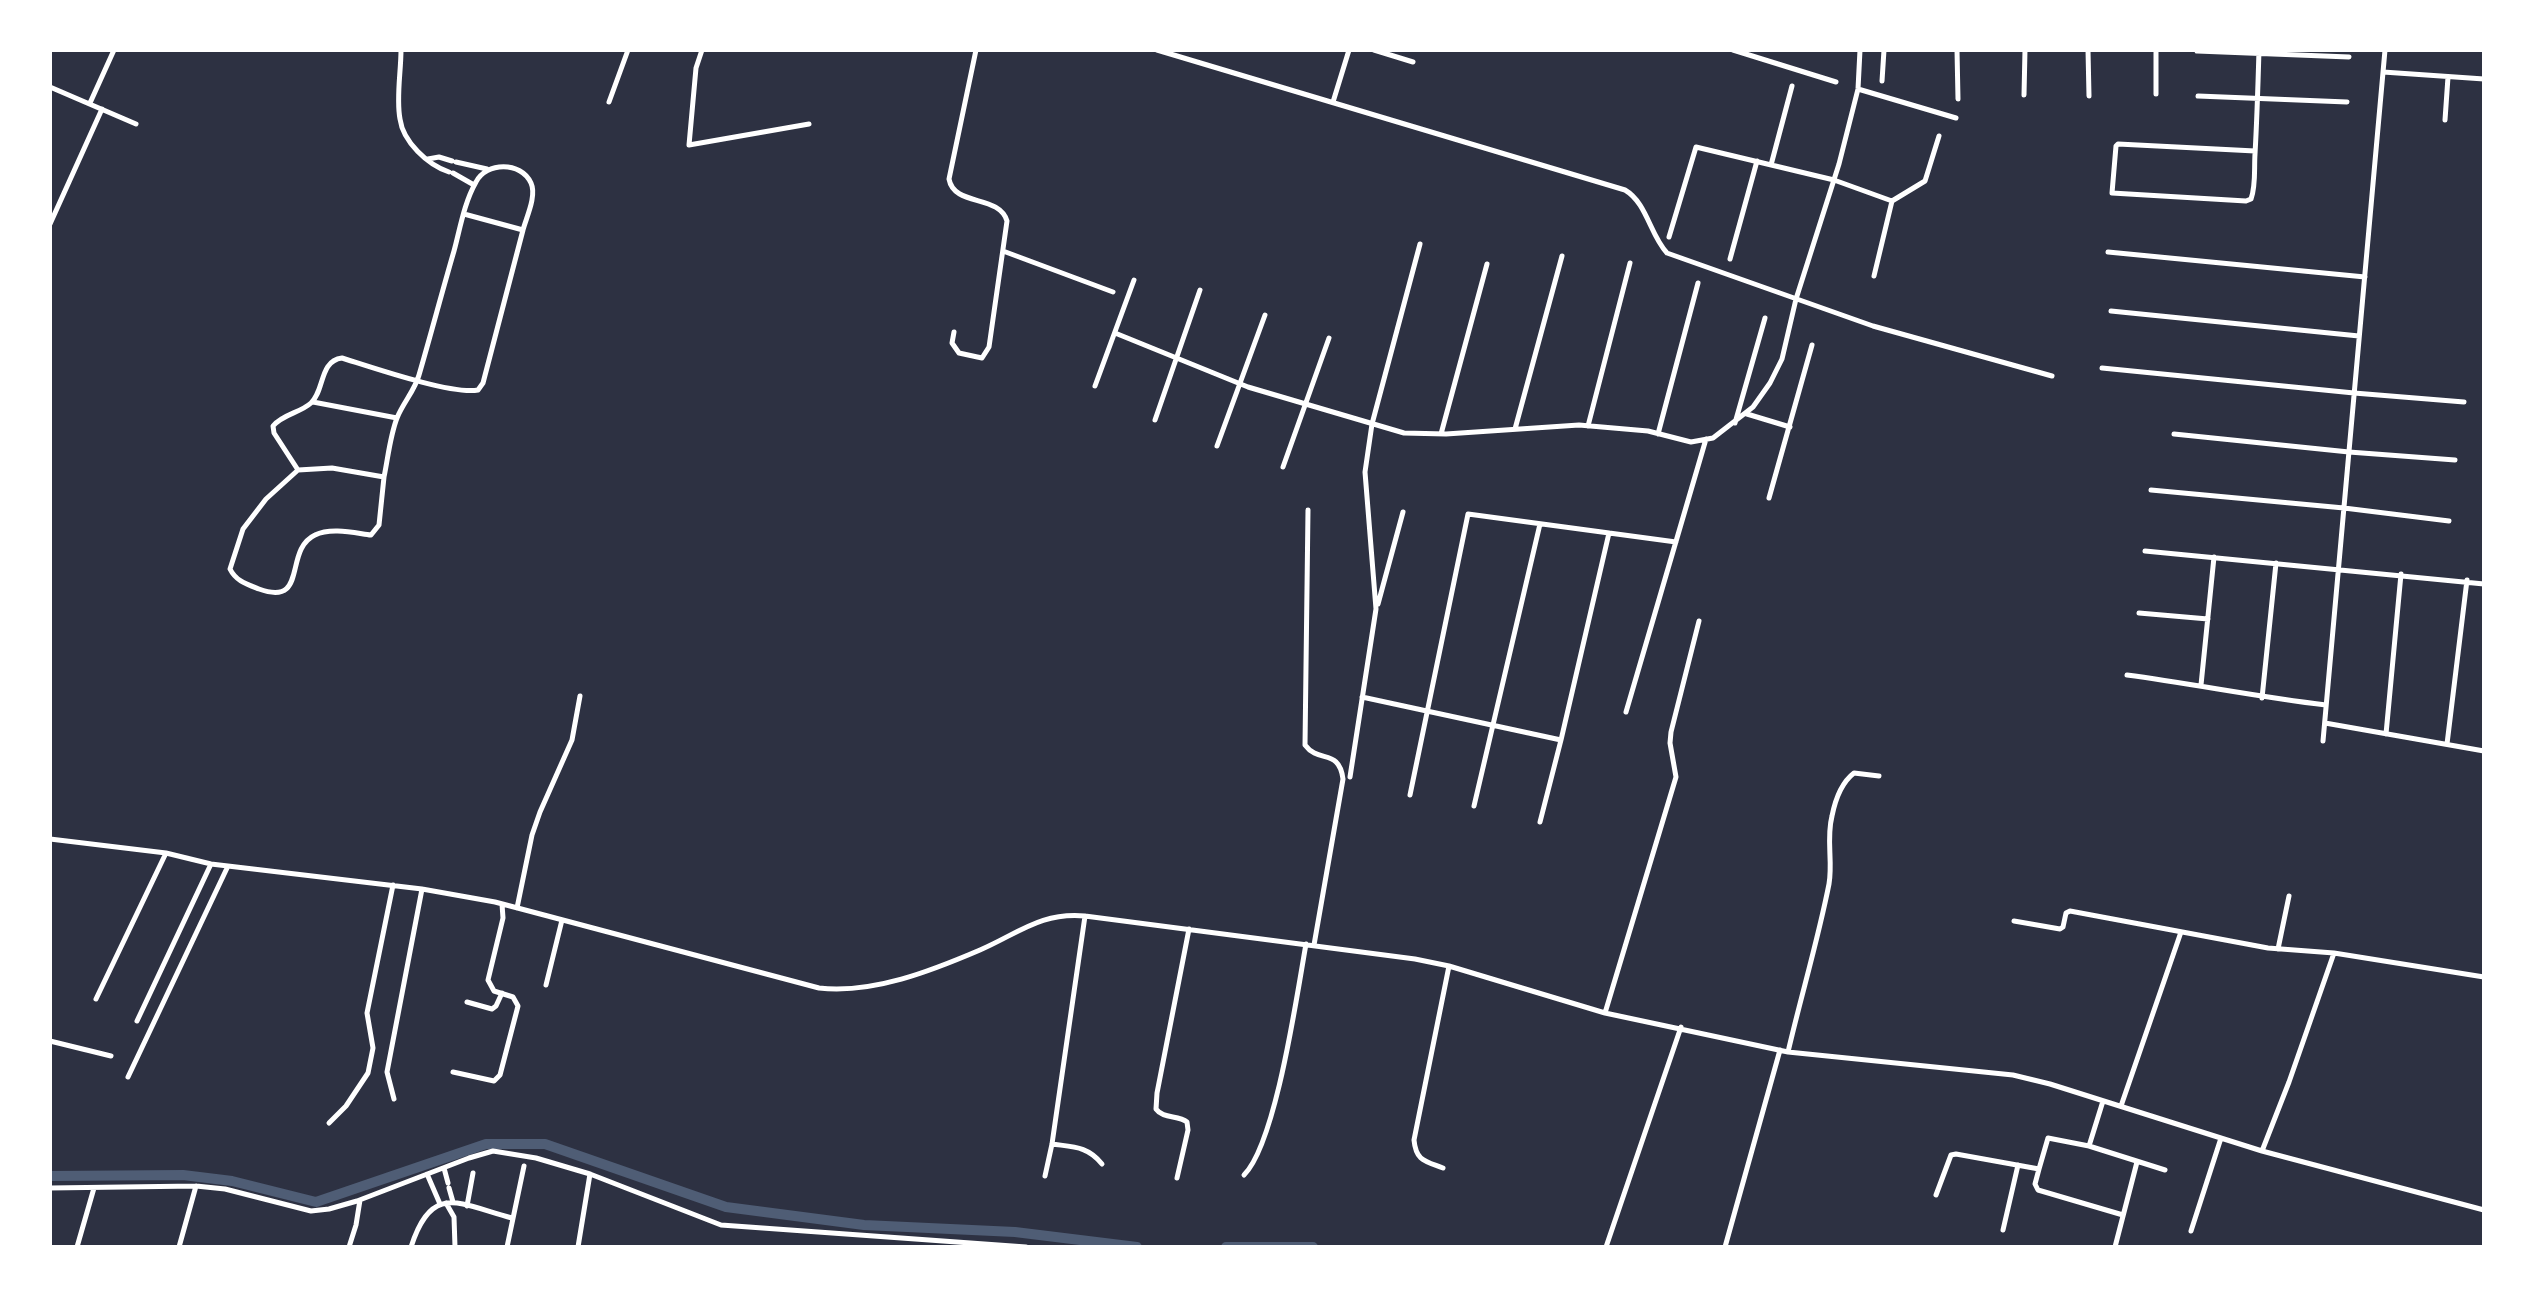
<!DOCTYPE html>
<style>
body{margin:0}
#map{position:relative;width:2534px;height:1297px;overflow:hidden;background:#2d3142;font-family:"Crimson Pro",serif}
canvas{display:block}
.frame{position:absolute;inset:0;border:52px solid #fff;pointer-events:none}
</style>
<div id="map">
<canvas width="2534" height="1297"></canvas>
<div class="frame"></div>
</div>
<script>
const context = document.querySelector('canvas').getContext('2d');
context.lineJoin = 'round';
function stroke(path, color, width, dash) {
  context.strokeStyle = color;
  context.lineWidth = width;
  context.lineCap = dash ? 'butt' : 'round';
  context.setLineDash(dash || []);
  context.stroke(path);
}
const canal = new Path2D(`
 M50,1176l133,-1 49,6 84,21 170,-58h59l181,63 138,18 151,7 122,15
 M1226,1247h87`);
const minor = new Path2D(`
 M401,50c0,22 -5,48 -1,69 3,23 28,46 49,53
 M702,50l-6,18 -7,77 120,-21
 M1157,50l468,140c22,13 25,45 42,63l206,73 179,50
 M1374,50l39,12
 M1733,50l103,32
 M1957,50l1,49
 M2088,50l1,46
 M2156,50v44
 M2197,51l152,6
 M2383,72l101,7
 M1882,81l2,-31
 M50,87l86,37
 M1858,89l98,29
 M2024,95l1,-45
 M2198,96l149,6
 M609,102l19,-52
 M1333,102l16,-52
 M90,103l24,-53
 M2445,120l3,-43
 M2255,151l-137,-7 -2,2 -4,47 134,8 5,-2c5,-13 3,-30 4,-45 2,-35 3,-69 4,-104
 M428,159l11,-2 13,4
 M456,162l31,7
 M1771,165l21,-79
 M453,173l21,12
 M50,224l52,-115
 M1669,237l27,-90 138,33 58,21 33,-20 14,-45
 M1003,251l110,41
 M2108,252l257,25
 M1730,259l27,-98
 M1874,276l18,-75
 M2111,311l248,25
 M954,332l-2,11 7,10 23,5 7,-11 18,-126c-8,-27 -53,-14 -58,-42l27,-129
 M1115,333l133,54 156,46 42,1 133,-9 69,6 43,11 22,-4 40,-31 17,-24 12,-24 14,-60 43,-135 19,-75 2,-39
 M2102,368l252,25 110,9
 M1095,386l39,-106
 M313,402l84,16
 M1747,414l43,13
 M1155,420l45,-130
 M1735,423l30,-105
 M1588,426l42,-163
 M1515,429l47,-173
 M1441,434l46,-170
 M1658,434l40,-151
 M2174,434l175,18 106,8
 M1217,446l48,-131
 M1283,467l46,-129
 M298,470l-24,-37 -1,-7c10,-12 27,-13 38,-23 14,-13 8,-42 31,-45 29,9 110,37 136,32l5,-7 40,-153 -59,-16
 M384,477l-5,48 -8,10c-16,-2 -40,-8 -56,0 -32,15 -6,72 -56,54 -13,-5 -23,-8 -29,-20l13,-40 23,-30 32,-29 34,-2 52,9c4,-19 6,-41 13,-59 6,-15 18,-28 22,-43 12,-41 23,-83 35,-124 6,-22 10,-48 22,-69 10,-20 45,-21 55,1 6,13 -5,35 -8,47
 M2151,490l193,18 105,13
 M1769,498l43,-153
 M1308,510l-3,235c14,19 34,3 38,34l-29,166
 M2145,551l339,33
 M1378,604l25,-92
 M2139,613l69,6
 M2127,675c67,9 132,22 199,30
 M2201,685l13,-128
 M1362,697l199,43 48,-207
 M2262,698l14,-135
 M1626,712l80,-273
 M2325,723l159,28
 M2386,734l15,-160
 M2323,741l62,-691
 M2447,744l20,-164
 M1350,777l26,-168 -11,-137 7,-48 48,-180
 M1410,795l58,-281 208,28
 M1474,806l66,-282
 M1540,822l21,-82
 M50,839l116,14 45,11 211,25 73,13 324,86c54,6 112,-17 161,-38 39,-17 61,-38 105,-34l330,43 34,7 156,47 183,39 225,23 37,9 212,67 222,59
 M517,908l15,-73 8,-23 32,-72 8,-44
 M2014,921l46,8 3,-2 3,-14 4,-2 198,37 66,5 150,24
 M2278,949l11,-53
 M546,985l16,-65
 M96,999l70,-146
 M467,1002l25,7 4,-3 6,-13
 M1605,1013l71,-236 -6,-34 1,-11 28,-111
 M137,1021l74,-157
 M50,1041l61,15
 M1788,1052c13,-56 30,-112 41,-168 4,-23 -3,-45 3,-68 3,-15 9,-33 22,-43l25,3
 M453,1072l41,9 6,-6 18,-69 -5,-9 -19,-6 -6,-11 15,-62 -1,-14
 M128,1077l100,-211
 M394,1099l-7,-27 35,-183
 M2103,1101l-14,45 76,24
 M2121,1106l60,-174
 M329,1123l17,-17 22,-33 5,-25 -6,-35 26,-128
 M1052,1144c21,3 36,2 50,20
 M2262,1151l27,-69 45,-129
 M444,1168l4,15
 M1443,1168c-18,-7 -27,-7 -29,-28l35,-174
 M2039,1169l-4,15 3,6 85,25
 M427,1174l13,30
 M1244,1175c32,-32 53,-181 62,-231
 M1045,1176l7,-32 33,-228
 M1177,1178l11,-48 -1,-8c-9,-7 -24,-3 -31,-13l1,-16 32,-164
 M50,1188l146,-2 29,3 86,22 18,-2 28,-8 112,-43 24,-7 43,7 54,16 131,51 305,22
 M449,1188l4,14
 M1936,1195l15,-40 5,-1 83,15 9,-31 41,8
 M446,1203l8,14 1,30
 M467,1206l6,-33
 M2003,1230l15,-65
 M2191,1231l30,-93
 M77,1247l17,-59
 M179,1247l17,-61
 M349,1247l7,-22 4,-25
 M411,1247c21,-65 48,-43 101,-29
 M507,1247l17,-81
 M578,1247l12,-73
 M1606,1247l75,-220
 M1725,1247l55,-197
 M2115,1247l22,-85`);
stroke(canal, '#4f5d75', 10);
stroke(minor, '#fff', 5);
</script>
